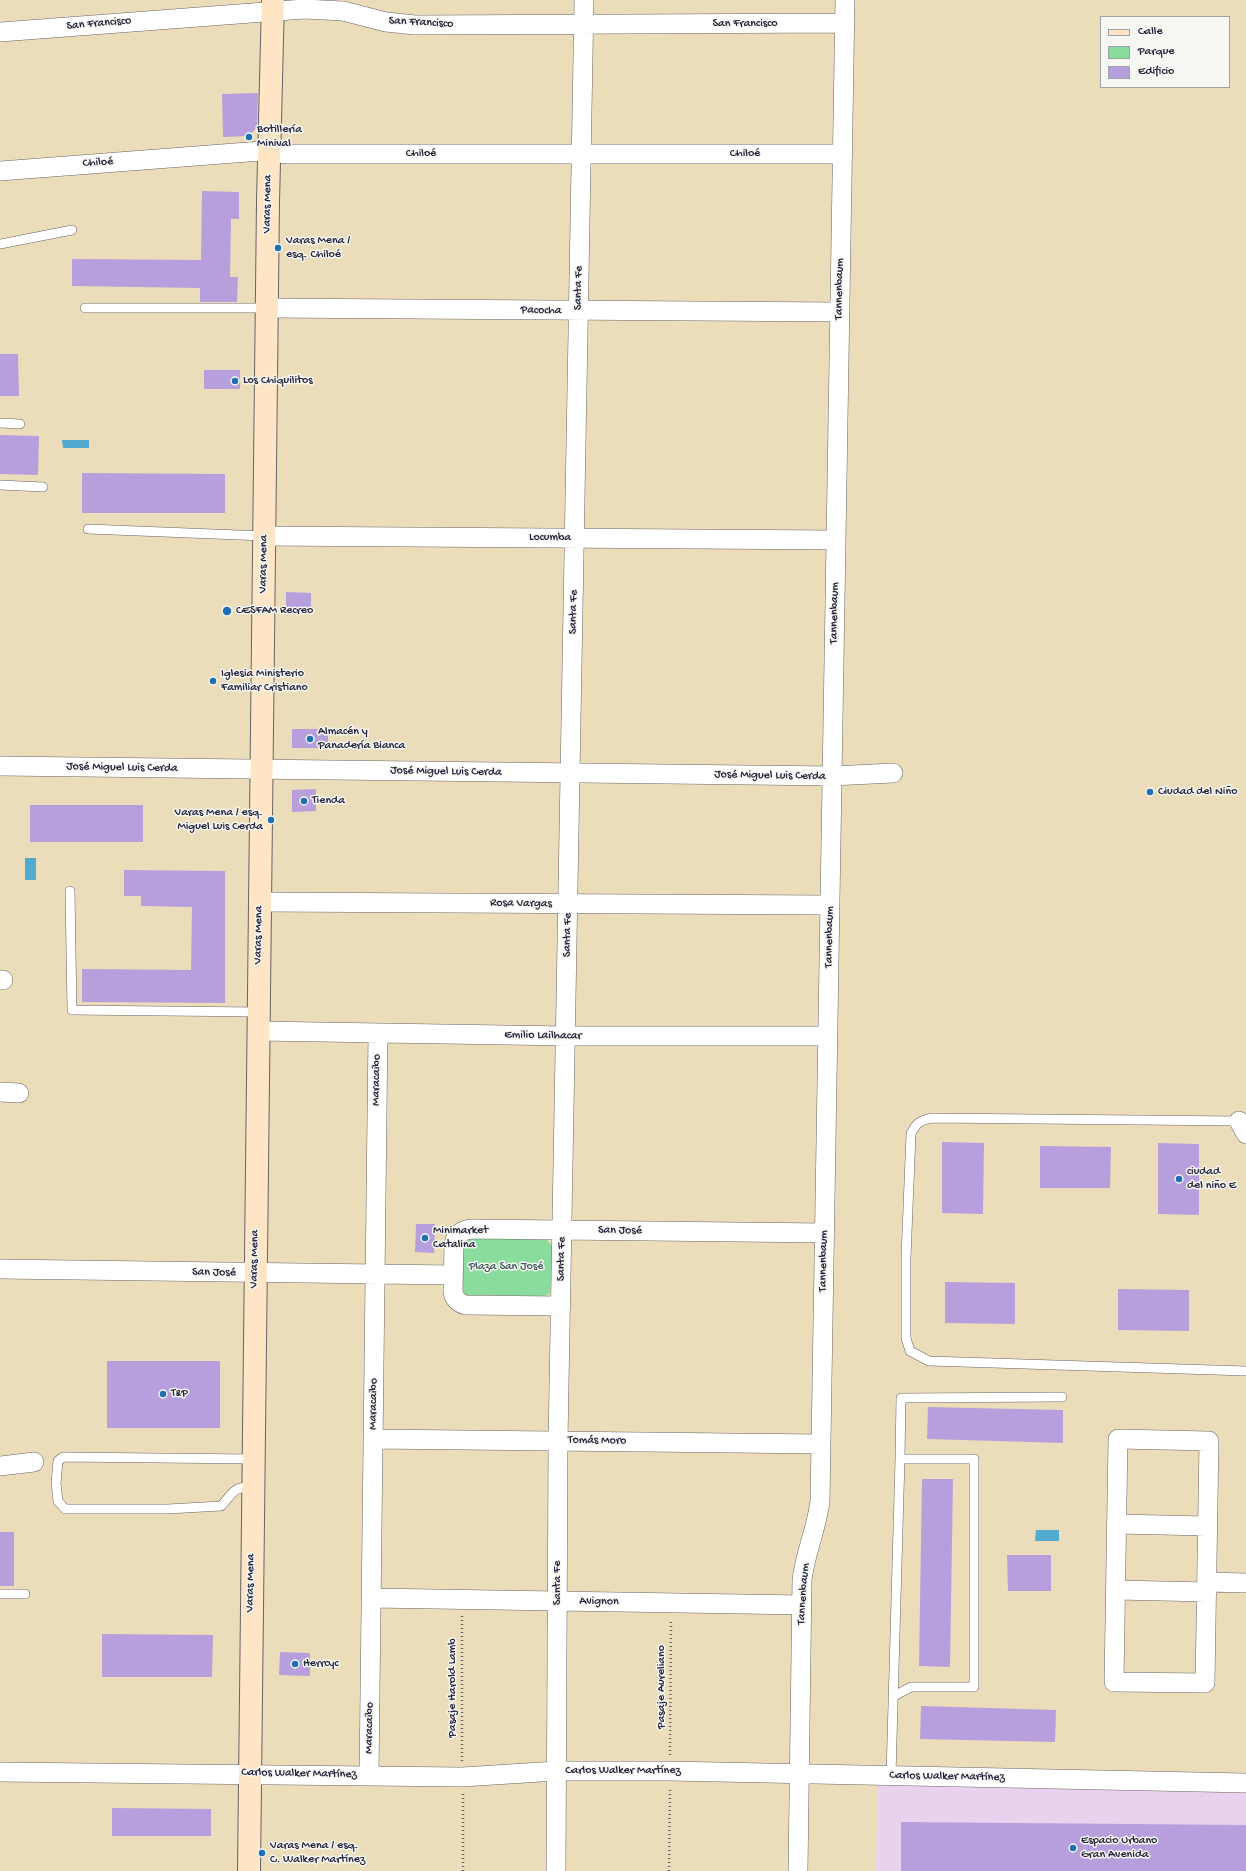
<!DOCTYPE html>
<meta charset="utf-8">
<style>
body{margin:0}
#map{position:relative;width:1246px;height:1871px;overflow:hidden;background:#ebddb9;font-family:"Gochi Hand",sans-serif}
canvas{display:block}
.legend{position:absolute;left:1100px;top:16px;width:130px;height:72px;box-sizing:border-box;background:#f6f6f2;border:1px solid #a1a1a9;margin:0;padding:5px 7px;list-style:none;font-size:12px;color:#22223b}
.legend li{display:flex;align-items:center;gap:8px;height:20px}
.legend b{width:20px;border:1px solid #a1a1a9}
</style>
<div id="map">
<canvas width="1246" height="1871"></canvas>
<ul class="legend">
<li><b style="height:5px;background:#fde5c5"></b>Calle</li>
<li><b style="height:11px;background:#89dc9d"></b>Parque</li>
<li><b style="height:11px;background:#b79fdd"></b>Edificio</li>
</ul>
</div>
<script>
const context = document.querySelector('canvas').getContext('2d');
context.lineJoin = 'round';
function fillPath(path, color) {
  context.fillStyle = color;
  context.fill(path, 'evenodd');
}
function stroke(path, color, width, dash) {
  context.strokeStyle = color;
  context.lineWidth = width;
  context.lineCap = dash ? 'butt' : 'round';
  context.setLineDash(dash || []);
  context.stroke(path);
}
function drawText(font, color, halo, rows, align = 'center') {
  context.font = font + ' "Gochi Hand",sans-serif';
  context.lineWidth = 3;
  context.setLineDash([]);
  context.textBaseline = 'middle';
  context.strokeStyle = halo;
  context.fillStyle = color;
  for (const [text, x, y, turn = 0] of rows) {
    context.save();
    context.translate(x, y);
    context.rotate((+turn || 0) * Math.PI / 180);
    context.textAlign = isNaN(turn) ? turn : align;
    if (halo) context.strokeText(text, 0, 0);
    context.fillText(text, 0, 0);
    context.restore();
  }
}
const built = new Path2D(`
 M878,1785l368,8v78h-370z`);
const green = new Path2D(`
 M471,1237l76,3 6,7 -3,46 -5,3 -79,-1 -4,-5 1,-45z`);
const water = new Path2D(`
 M62,440h27v8h-26z
 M25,858h11v22h-11z
 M1036,1530h23v11h-24z`);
const building = new Path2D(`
 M258,93l-1,34 -8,9 -26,1 -1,-43z
 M202,191l37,1v27h-8l-1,58h8l-1,25h-37v-14l-128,-2v-27l129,1z
 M0,354h18l1,42h-19z
 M204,370h36v19h-36z
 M0,435l39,1 -1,39 -38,-1z
 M82,473l143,1v39h-143z
 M286,592l25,1v20h-25z
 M292,729h36v19h-36z
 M316,789v22l-24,1v-22z
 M30,805h113v37h-113z
 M124,870l101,1v132l-143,-1v-33l109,1 1,-63 -51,-1v-10h-17z
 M942,1142l42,1 -1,71 -41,-1z
 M1158,1143l41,1v71l-41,-1z
 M1040,1146l71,1 -1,41h-70z
 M416,1224h19l-1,29 -19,-1z
 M945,1282l70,1v41l-70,-1z
 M1118,1289l71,1v41l-71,-1z
 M107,1361h113v67h-113z
 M928,1407l135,3v33l-136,-4z
 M922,1479h31l-3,188 -31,-1z
 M0,1532h14v54h-14z
 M1007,1555h44v36h-43z
 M102,1634l111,1 -1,42h-110z
 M280,1652l30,1v23l-31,-1z
 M921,1706l135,4 -1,32 -135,-3z
 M112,1808l99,1v27h-99z
 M901,1822l345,3v46h-345z`);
const path = new Path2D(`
 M462,1616v145
 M670,1755l1,-135
 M463,1871v-77
 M669,1871l1,-83`);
const lane = new Path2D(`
 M0,244l72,-14
 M85,308h182
 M0,423l20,1
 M0,485l43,2
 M88,529l176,7
 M70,891l2,119 186,2
 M1239,1121l-306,-3c-13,2 -17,5 -22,16l-5,123v81l4,13 19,10 317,10
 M900,1459l1,-61 161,-1
 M252,1486c-20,2 -18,6 -31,20l-53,3h-103l-7,-8 -2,-18 2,-22 5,-4 190,2
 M0,1594h25
 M891,1775l9,-316h74v228h-63l-17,9`);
const street = new Path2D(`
 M0,32l304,-23 39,2 43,11 29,3 430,-2
 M0,171l261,-20 27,3h555
 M267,308l573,4
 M264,536l572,4
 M0,766l832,10 61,-3
 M259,902l571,3
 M0,980h3
 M258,1031l309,5h261
 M0,1092l19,1
 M1239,1121l7,13
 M0,1269l453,6
 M561,1306l-95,-1c-8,-2 -13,-7 -13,-15l1,-46c2,-10 8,-14 18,-15l353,4
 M374,1439l447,5
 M1118,1439l91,2 -4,242 -91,-1z
 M0,1466l34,-4
 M1117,1524l90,2
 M1207,1582l39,1
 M1116,1590l91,2
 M372,1598l430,7
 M0,1772l462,5 95,-6h113l576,12
 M369,1775l9,-742
 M556,1871l2,-430 26,-1441
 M798,1871l4,-291c3,-27 15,-52 18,-79l25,-1501`);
const secondary = new Path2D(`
 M249,1871l19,-1669 5,-202`);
const markers = [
 [249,137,4,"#1f6fb2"],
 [278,248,4,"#1f6fb2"],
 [235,381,4,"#1f6fb2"],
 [227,611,5,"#1f6fb2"],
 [213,681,4,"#1f6fb2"],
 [310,739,4,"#1f6fb2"],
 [1150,792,4,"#1f6fb2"],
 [304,801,4,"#1f6fb2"],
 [271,820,4,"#1f6fb2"],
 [1179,1179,4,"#1f6fb2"],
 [425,1238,4,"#1f6fb2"],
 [163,1394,4,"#1f6fb2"],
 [295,1664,4,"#1f6fb2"],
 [1073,1848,4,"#1f6fb2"],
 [262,1853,4,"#1f6fb2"]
];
const streetNames = [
 ["San Francisco",421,23,3],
 ["San Francisco",99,24,-5],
 ["San Francisco",745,24],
 ["Chiloé",421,154],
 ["Chiloé",745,154],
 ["Chiloé",98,163,-4],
 ["Varas Mena",268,204,-89],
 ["Santa Fe",579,288,-89],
 ["Tannenbaum",840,289,-89],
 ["Pacocha",541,311,1],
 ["Locumba",550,538],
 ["Varas Mena",264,564,-89],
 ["Santa Fe",574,612,-89],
 ["Tannenbaum",835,613,-89],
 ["José Miguel Luis Cerda",122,768,1],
 ["José Miguel Luis Cerda",446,772,1],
 ["José Miguel Luis Cerda",770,776,1],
 ["Rosa Vargas",521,904,1],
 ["Varas Mena",259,935,-89],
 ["Santa Fe",568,935,-89],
 ["Tannenbaum",830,937,-89],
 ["Emilio Lailhacar",543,1036,1],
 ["Maracaibo",377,1080,-89],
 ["San José",620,1231,1],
 ["Varas Mena",255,1259,-89],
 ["Santa Fe",562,1259,-89],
 ["Tannenbaum",824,1261,-89],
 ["San José",214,1273,1],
 ["Maracaibo",374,1404,-89],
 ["Tomás Moro",597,1441,1],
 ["Varas Mena",251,1583,-89],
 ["Santa Fe",558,1583,-90],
 ["Tannenbaum",804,1594,-86],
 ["Avignon",599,1602,1],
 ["Pasaje Aureliano",662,1687,-90],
 ["Pasaje Harold Lamb",453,1688,-90],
 ["Maracaibo",370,1728,-89],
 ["Carlos Walker Martínez",623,1771],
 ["Carlos Walker Martínez",299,1774,1],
 ["Carlos Walker Martínez",947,1777,1]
];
const poiNames = [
 ["Botillería",257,130],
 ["Minival",257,144],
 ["Varas Mena /",286,241],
 ["esq. Chiloé",286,255],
 ["Los Chiquilitos",243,381],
 ["CESFAM Recreo",236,611],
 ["Iglesia Ministerio",221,674],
 ["Familiar Cristiano",221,688],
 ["Almacén y",318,732],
 ["Panadería Bianca",318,746],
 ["Ciudad del Niño",1158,792],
 ["Tienda",312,801],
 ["Varas Mena / esq.",263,813,"right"],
 ["Miguel Luis Cerda",263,827,"right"],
 ["ciudad",1187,1172],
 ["del niño E",1187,1186],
 ["Minimarket",433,1231],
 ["Catalina",433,1245],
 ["T&P",171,1394],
 ["Herrcyc",303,1664],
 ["Espacio Urbano",1081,1841],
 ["Gran Avenida",1081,1855],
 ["Varas Mena / esq.",270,1846],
 ["C. Walker Martínez",270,1860]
];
const parkNames = [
 ["Plaza San José",506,1267]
];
fillPath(built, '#e9d2ed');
fillPath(green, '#89dc9d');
fillPath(water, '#52aacf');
fillPath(building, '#b79fdd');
stroke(lane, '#686367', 10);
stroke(street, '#686367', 20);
stroke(secondary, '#686367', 24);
stroke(path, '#686367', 2.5, [1, 3]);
stroke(lane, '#fff', 9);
stroke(street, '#fff', 19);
stroke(secondary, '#fde5c5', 22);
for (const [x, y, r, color] of markers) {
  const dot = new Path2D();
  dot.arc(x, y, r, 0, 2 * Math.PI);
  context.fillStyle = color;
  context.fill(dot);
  stroke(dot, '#f6f6f2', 1.5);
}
drawText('12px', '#22223b', '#f6f6f2', streetNames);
drawText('12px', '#22223b', '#f6f6f2', poiNames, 'left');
drawText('12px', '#415a58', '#f6f6f2', parkNames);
</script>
